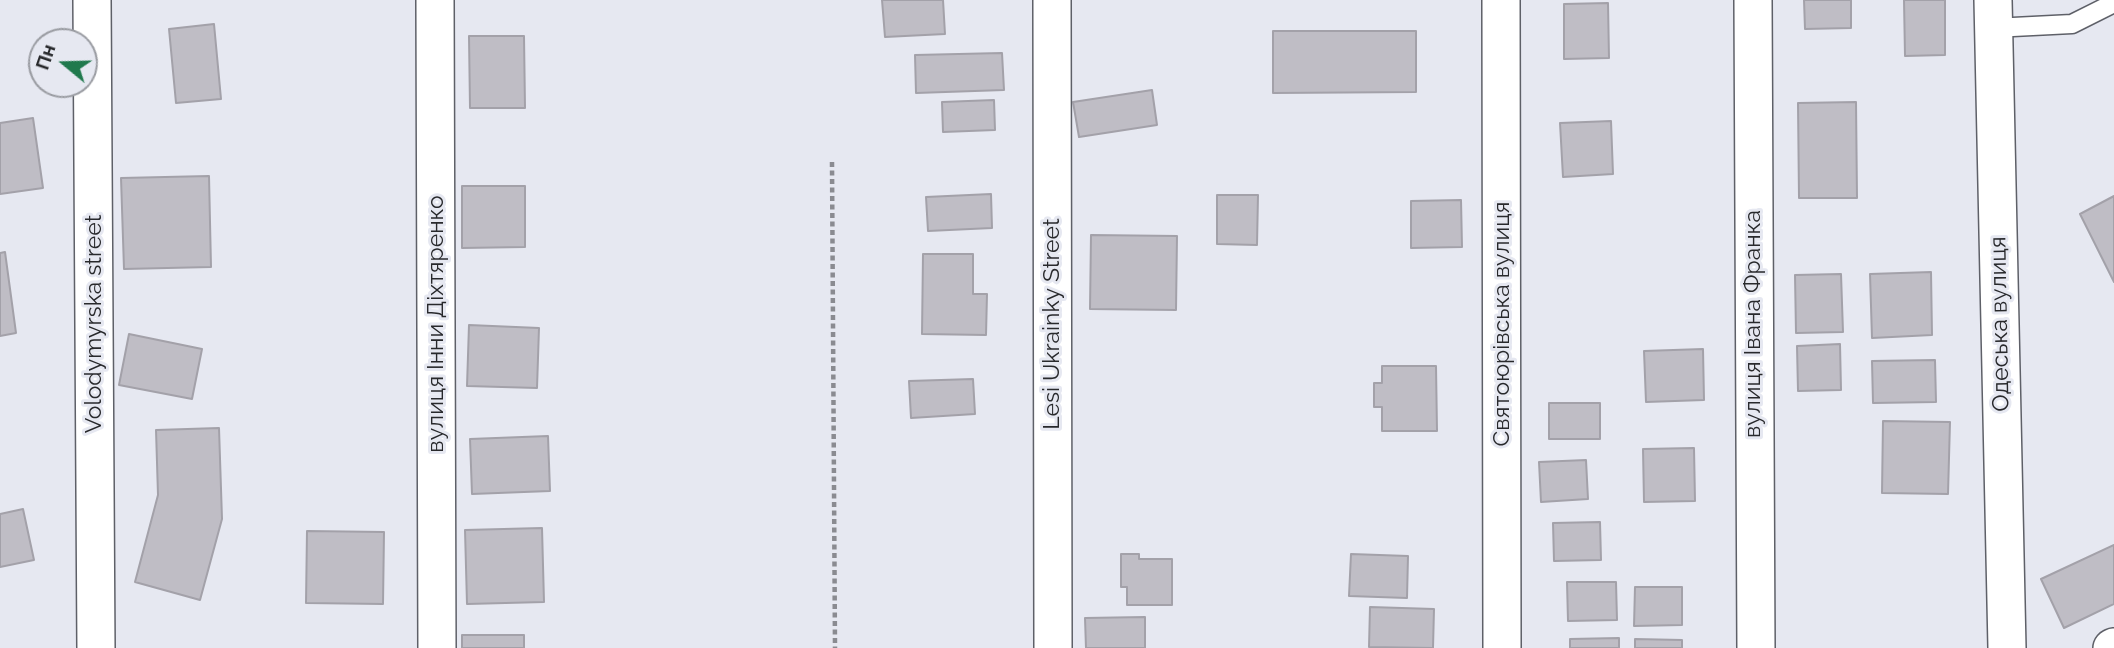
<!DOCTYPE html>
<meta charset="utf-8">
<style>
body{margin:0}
#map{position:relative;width:2114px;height:648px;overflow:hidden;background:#e6e8f1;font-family:Raleway,sans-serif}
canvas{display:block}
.north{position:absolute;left:28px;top:28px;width:70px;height:70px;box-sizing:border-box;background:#e6e8f1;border:2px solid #9a9ca2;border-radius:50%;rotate:289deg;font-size:19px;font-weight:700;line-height:28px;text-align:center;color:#28292c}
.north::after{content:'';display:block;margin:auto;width:24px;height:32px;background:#20794d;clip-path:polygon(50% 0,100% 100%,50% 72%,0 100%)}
</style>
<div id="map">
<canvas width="2114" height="648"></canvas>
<div class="north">Пн</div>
</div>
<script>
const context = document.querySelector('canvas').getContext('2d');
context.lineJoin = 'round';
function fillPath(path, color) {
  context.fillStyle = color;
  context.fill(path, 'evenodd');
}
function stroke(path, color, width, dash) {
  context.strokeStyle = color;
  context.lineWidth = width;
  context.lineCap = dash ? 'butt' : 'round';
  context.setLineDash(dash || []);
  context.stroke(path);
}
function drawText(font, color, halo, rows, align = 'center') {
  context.font = font + ' Raleway,sans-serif';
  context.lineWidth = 6;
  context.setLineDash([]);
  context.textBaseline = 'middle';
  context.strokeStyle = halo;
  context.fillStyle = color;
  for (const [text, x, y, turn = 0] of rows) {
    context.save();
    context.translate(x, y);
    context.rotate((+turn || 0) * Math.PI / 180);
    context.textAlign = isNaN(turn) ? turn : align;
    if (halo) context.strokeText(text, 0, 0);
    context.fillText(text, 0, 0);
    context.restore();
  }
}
const building = new Path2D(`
 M882,0h61l2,34 -60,3z
 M1804,0h47v28l-46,1z
 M1904,0h41v55l-40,1z
 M1608,3l1,55 -45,1v-55z
 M214,24l7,75 -45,4 -7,-74z
 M1273,31h143v61l-143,1z
 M469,36h55l1,72h-55z
 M1002,53l2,37 -88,3 -1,-38z
 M1152,90l5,35 -78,12 -6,-35z
 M994,100l1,30 -52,2 -1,-30z
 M1856,102l1,96h-58l-1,-95z
 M33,118l10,70 -43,6v-71z
 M1611,121l2,53 -50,3 -3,-54z
 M209,176l2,91 -87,2 -3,-91z
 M462,186h63v61l-63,1z
 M991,194l1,34 -64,3 -2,-34z
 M1217,195h41l-1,50 -40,-1z
 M2114,196v86l-34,-68z
 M1461,200l1,47 -51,1v-47z
 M1091,235l86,1 -1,74 -86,-1z
 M5,252l11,81 -16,3v-83z
 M923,254h50v40h14l-1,41 -64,-1z
 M1931,272l1,63 -60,3 -2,-64z
 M1841,274l2,58 -47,1 -1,-58z
 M469,325l70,3 -2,60 -70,-2z
 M129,334l73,15 -10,50 -73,-14z
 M1840,344l1,46 -43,1 -1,-45z
 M1703,349l1,51 -58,2 -2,-51z
 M1935,360l1,42 -63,1 -1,-42z
 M1382,366h54l1,65h-55v-24h-8v-24h8z
 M973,379l2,35 -64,4 -2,-37z
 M1549,403h51v36h-51z
 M1883,421l67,1 -2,72 -66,-1z
 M219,428l3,91 -22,81 -65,-18 23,-87 -2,-65z
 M548,436l2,55 -78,3 -2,-55z
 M1694,448l1,53 -51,1 -1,-53z
 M1586,460l2,39 -47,3 -2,-40z
 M23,509l11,51 -34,7v-53z
 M1600,522l1,38 -47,1 -1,-38z
 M542,528l2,74 -77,2 -2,-74z
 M307,531l77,1 -1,72 -77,-1z
 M2114,545v59l-50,24 -23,-49z
 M1121,554h18v5h33v46h-45v-18h-6z
 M1351,554l57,2 -1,42 -58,-2z
 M1567,582h49l1,38 -49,1z
 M1635,587h47v38l-48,1z
 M1370,607l64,2 -1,39 -64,-1z
 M1145,617v31h-59l-1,-30z
 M462,635h62v13h-62z
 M1619,638v10h-49v-9z
 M1635,639l47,1v8h-47z`);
const path = new Path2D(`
 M832,162l3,486`);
const service = new Path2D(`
 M1993,28l79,-4 42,-21`);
const minor = new Path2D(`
 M92,0l4,648
 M435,0l2,648
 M1052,0l1,648
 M1501,0l1,648
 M1753,0l3,648
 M1993,0l14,648
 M2112,648l2,-1`);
const streetNames = [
 ["Volodymyrska street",94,324,-90],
 ["вулиця Інни Діхтяренко",436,324,-90],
 ["Lesi Ukrainky Street",1052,324,-90],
 ["Святоюрівська вулиця",1502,324,-90],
 ["вулиця Івана Франка",1753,324,-90],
 ["Одеська вулиця",2000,324,-91]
];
fillPath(building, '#bfbdc5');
stroke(building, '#a3a1a9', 2);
stroke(service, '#5e6068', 21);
stroke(minor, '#5e6068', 40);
stroke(path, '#8a8b91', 4.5, [5, 3.5]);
stroke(service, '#fff', 18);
stroke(minor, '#fff', 37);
drawText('23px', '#28292c', '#e6e8f1', streetNames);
</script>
